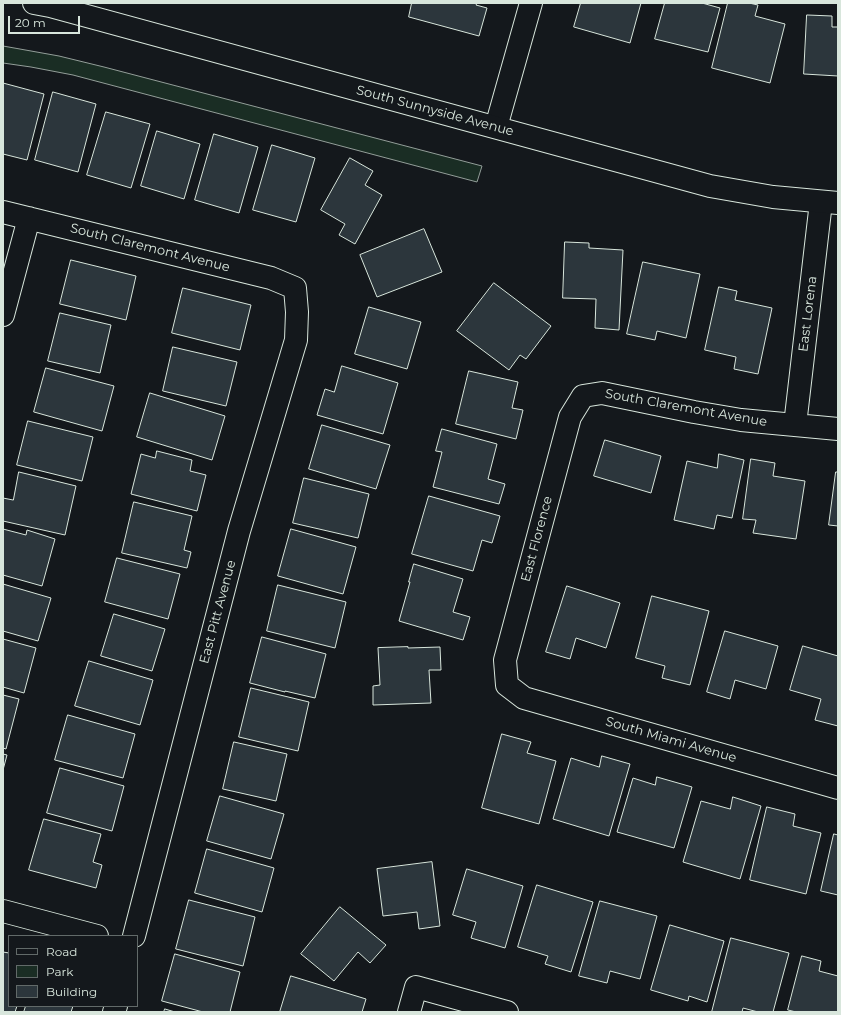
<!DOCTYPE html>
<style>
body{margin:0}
#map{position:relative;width:841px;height:1015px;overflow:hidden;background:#14181c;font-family:Montserrat,sans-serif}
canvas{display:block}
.frame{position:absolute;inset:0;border:4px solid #d8e6dc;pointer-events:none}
.legend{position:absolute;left:8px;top:935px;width:130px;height:72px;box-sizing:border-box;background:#14181c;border:1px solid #626a69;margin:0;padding:5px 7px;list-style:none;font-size:12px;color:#d8e6dc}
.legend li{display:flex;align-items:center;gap:8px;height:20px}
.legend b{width:20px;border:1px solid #626a69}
.scale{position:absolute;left:8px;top:16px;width:72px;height:18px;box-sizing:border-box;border:2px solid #d8e6dc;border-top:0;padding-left:5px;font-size:12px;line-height:14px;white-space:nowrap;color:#d8e6dc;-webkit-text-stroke:3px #14181c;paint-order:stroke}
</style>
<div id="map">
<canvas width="841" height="1015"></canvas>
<div class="frame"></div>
<ul class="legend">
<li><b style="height:5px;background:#14181c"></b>Road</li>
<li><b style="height:11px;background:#1a2d24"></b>Park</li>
<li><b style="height:11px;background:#2c363c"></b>Building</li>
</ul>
<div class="scale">20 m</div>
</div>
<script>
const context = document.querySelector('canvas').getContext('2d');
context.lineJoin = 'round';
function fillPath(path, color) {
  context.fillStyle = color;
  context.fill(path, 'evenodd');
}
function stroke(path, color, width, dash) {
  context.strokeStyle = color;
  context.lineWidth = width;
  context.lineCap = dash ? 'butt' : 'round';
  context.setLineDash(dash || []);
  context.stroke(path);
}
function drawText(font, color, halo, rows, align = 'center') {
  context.font = font + ' Montserrat,sans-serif';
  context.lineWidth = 3;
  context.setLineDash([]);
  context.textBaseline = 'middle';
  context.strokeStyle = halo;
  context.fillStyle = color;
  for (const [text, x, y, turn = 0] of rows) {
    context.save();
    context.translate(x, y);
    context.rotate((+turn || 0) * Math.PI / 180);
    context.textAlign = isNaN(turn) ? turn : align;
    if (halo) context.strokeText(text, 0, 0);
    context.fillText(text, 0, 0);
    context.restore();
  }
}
const green = new Path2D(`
 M3,46l56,10 45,11 378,99 -5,16 -404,-107 -42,-8 -28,-4z`);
const building = new Path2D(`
 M412,3h65l-1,2 11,3 -8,28 -70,-19z
 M581,3h60l-11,40 -56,-16z
 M665,3h37l18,5 -12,44 -53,-13z
 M728,3h21l9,2 -3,11 30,8 -15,59 -58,-15z
 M807,15l25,1v11h6v49l-34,-2z
 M3,83l41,11 -17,66 -24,-6z
 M53,92l43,12 -18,68 -43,-12z
 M106,112l44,12 -19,64 -44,-13z
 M157,131l43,13 -16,55 -43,-13z
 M214,134l44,13 -19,66 -44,-13z
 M272,145l43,13 -19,64 -43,-12z
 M350,158l23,13 -8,14 17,10 -27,49 -16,-9 6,-11 -24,-14z
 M424,229l18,43 -65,25 -17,-42z
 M565,242l24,1v5l34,2 -4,80 -24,-2 1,-29 -33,-1z
 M71,260l65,16 -10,44 -66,-16z
 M643,262l57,12 -14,64 -29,-7 -2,9 -28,-6z
 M494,283l57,43 -25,33 -6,-4 -11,15 -52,-39z
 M719,287l18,4 -2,9 37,8 -14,66 -24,-5 2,-12 -31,-7z
 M183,288l68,17 -11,45 -68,-17z
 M369,307l52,15 -14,47 -52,-15z
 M60,313l51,12 -11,48 -52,-12z
 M173,347l64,15 -11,44 -63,-15z
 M342,366l56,17 -15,51 -66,-19 8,-26 9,3z
 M46,368l68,18 -12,45 -68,-19z
 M469,371l49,11 -6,26 11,2 -7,29 -60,-15z
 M150,393l75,23 -13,44 -75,-23z
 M28,421l65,16 -11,44 -65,-16z
 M322,425l68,20 -14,44 -67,-20z
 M442,429l55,15 -9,35 17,5 -6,20 -66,-17 9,-35 -6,-1z
 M605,440l56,16 -10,37 -57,-17z
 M157,451l35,9 -2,11 16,4 -9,36 -66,-17 10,-40 14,4z
 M719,454l25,6 -12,58 -15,-3 -3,14 -40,-9 13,-59 30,7z
 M751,459l24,4 -2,13 32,5 -9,58 -43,-6 3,-13 -13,-1z
 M19,472l57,14 -11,49 -62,-14v-23l10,2z
 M836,472h2v54l-9,-1z
 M304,478l65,16 -11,44 -65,-15z
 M429,496l71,20 -8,27 -10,-3 -9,31 -61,-17z
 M134,502l58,14 -8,34 7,2 -4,16 -65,-15z
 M3,529l23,6 1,-5 28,9 -13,47 -39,-11z
 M291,529l65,18 -13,47 -65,-18z
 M117,558l63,16 -12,45 -63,-17z
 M414,564l49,15 -10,33 17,5 -7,23 -64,-19 11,-39h-1z
 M3,584l48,14 -13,43 -35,-10z
 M278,585l68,17 -11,46 -68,-17z
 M567,586l53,17 -14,45 -30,-10 -6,21 -24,-7z
 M652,596l57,15 -19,74 -28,-7 3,-12 -29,-8z
 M114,614l51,15 -13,42 -51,-15z
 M725,631l53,15 -12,43 -31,-9 -5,19 -23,-7z
 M262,637l64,17 -11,44 -30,-7v1l-35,-9z
 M3,639l33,9 -12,45 -21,-6z
 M803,646l35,10v70l-23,-6 6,-21 -31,-9z
 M408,647v1l32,-1 1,23h-12l2,33 -58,2v-19l7,-1 -2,-37z
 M89,661l64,19 -13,45 -65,-19z
 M251,688l58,14 -11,49 -59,-14z
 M3,695l16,4 -13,50 -3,-1z
 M68,715l67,19 -12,44 -68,-18z
 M502,734l29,8 -4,11 29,8 -17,63 -57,-16z
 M234,742l53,12 -11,47 -53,-12z
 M3,754l4,1 -4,15z
 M602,756l28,8 -21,72 -56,-17 18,-61 28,9z
 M60,768l64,18 -12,45 -65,-18z
 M657,777l35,10 -18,61 -57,-16 16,-54 22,7z
 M220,796l64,18 -13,45 -64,-18z
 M733,797l28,9 -21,73 -57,-17 18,-61 29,8z
 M767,807l28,7 -2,12 28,7 -15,61 -56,-14z
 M44,819l57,15 -8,28 9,3 -6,23 -67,-18z
 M834,834l4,1v60l-17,-4z
 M207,849l67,19 -12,44 -67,-19z
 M432,862l8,64 -21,3 -2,-17 -34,4 -6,-47z
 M467,869l56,17 -18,62 -34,-10 5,-16 -23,-7z
 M537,885l56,17 -22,70 -26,-8 3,-8 -30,-9z
 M189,900l66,17 -12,49 -67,-17z
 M600,901l57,15 -17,63 -30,-8 -3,12 -28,-7z
 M340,907l46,38 -16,18 -12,-11 -24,29 -33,-27z
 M670,925l54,16 -17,61 -18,-6 -1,5 -37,-11z
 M731,938l58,15 -16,59h-15l-15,-4 -1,4h-30z
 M3,952l6,1v53h8l-2,6h-12z
 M175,954l65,18 -10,40h-27l-41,-11z
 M802,956l19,5 -2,10 19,5v36h-42l-8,-2z
 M291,976l75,23 -4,13h-82z
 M26,1006h47l-2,6h-47z
 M165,1009l10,3h-11z`);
const minor = new Path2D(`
 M496,127l35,-124
 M3,212l268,66 24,10 2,24 -1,28 -57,191 -105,405
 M3,315l26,-97
 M795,425l26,-223
 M838,429l-97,-9 -47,-8 -92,-19 -19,3 -13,21 -65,243 2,25 17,13 314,90
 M3,911l94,25
 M114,1012l2,-6
 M409,1012l7,-25 91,25`);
const tertiary = new Path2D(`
 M34,3l16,3 660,180 63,11 65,6`);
const streetNames = [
 ["South Sunnyside Avenue",435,111,15],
 ["South Claremont Avenue",150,248,14],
 ["East Lorena",808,314,-83],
 ["South Claremont Avenue",686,408,10],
 ["East Florence",537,539,-75],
 ["East Pitt Avenue",218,612,-75],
 ["South Miami Avenue",671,740,16]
];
fillPath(green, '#1a2d24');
stroke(green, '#939e99', 1);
fillPath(building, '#2c363c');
stroke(building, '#d8e6dc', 1);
stroke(minor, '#d8e6dc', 24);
stroke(tertiary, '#d8e6dc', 24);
stroke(minor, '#14181c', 22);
stroke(tertiary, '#14181c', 22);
drawText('13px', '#d8e6dc', '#14181c', streetNames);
</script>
